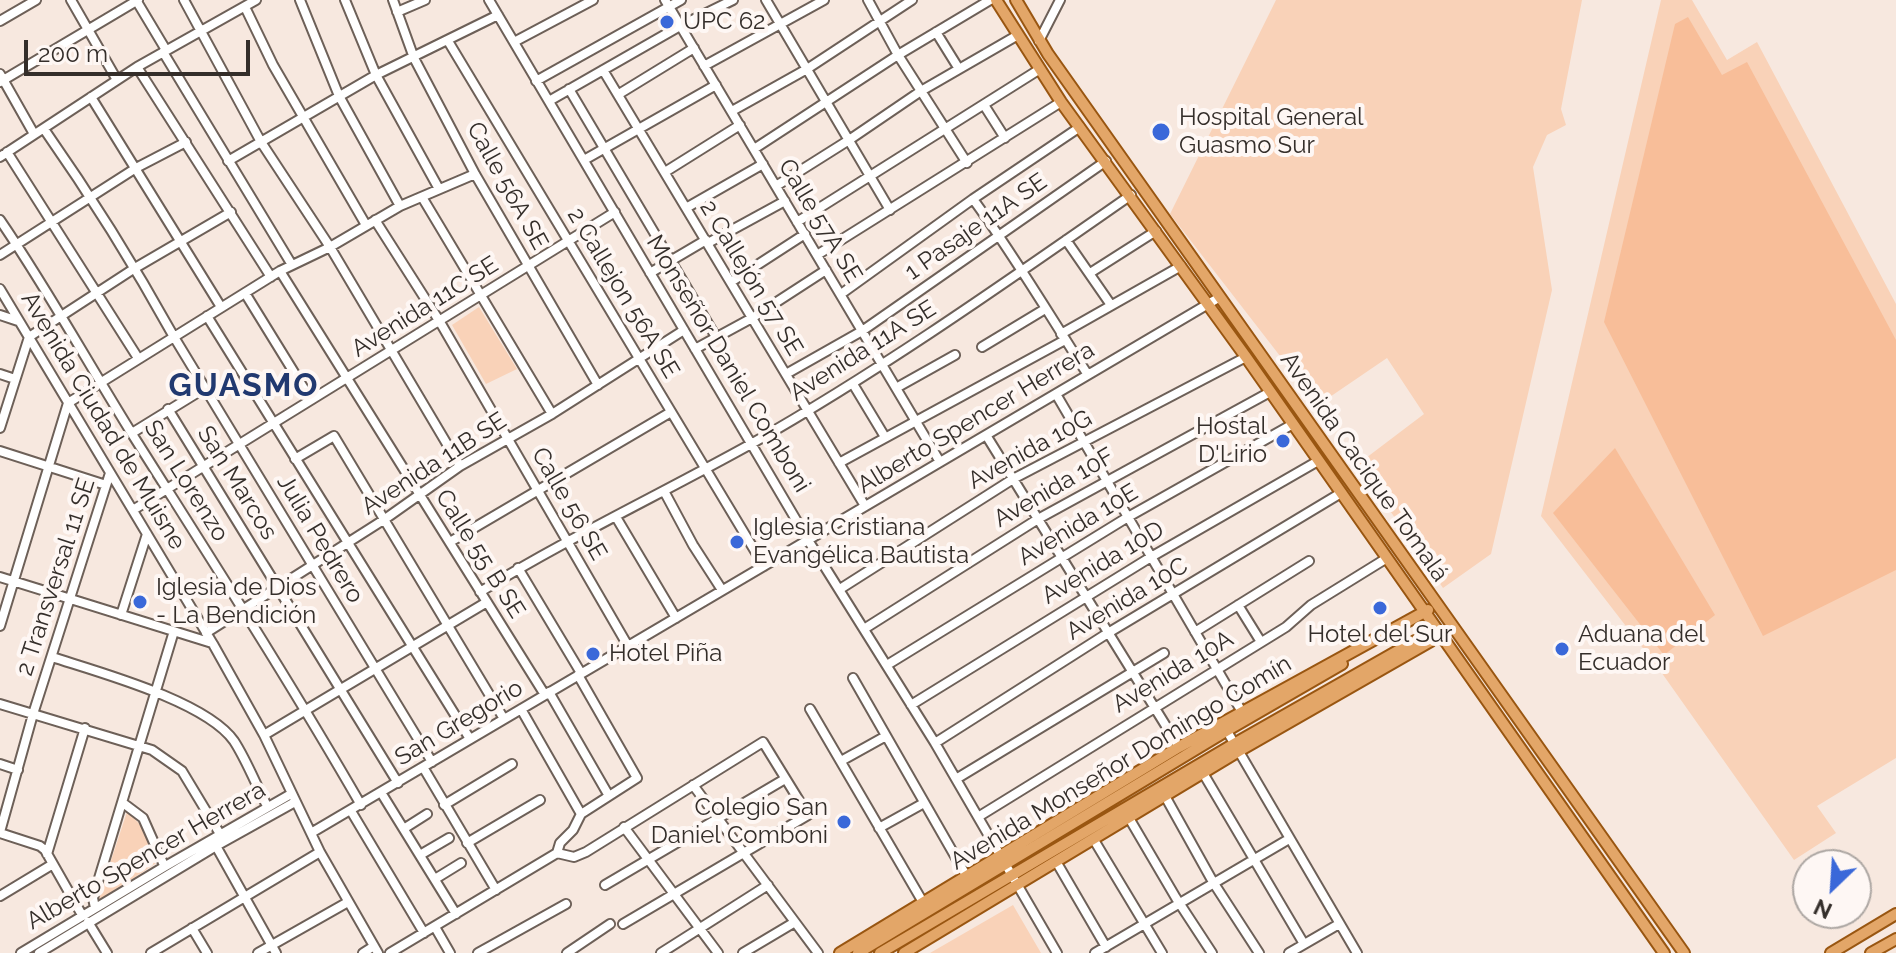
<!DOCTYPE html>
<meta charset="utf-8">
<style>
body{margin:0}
#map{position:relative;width:1896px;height:953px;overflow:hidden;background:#f7e8df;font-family:Raleway,sans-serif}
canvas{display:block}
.north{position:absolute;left:1792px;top:849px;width:80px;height:80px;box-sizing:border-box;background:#fef7f4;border:2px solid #ada7a3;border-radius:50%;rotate:205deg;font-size:22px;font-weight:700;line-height:32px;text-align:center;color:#342e2a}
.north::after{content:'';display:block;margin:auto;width:28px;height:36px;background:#3a68d9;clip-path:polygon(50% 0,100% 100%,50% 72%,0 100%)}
.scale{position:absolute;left:24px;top:40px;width:226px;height:36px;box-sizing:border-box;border:4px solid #342e2a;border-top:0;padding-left:10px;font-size:24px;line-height:28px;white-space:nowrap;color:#342e2a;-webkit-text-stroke:6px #fef7f4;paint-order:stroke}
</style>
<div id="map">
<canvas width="1896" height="953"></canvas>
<div class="north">N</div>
<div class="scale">200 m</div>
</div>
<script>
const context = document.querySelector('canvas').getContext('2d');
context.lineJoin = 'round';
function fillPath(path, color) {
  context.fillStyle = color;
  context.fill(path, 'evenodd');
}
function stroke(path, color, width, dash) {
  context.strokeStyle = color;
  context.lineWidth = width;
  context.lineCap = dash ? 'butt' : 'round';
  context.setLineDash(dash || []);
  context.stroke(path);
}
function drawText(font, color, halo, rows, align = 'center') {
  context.font = font + ' Raleway,sans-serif';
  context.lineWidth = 8;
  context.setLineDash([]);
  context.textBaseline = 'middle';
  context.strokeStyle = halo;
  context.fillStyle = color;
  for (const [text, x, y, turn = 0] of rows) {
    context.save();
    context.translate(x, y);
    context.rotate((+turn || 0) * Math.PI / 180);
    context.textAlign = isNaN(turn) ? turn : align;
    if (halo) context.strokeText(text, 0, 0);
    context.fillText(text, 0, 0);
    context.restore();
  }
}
const green = new Path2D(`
 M1276,0h306l-21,109 5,16 -19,10 -14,32 19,123 -61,264 -48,34 -85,-124 66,-50 -37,-56 -69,47 -148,-191z
 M1661,0h31l35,60 30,-18 139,262v454l-79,48 19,27 -42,27 -135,-191 -118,-153z
 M479,307l38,62 -31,15 -34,-59z
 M127,812c19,15 22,29 29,51l-52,35 -6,2z
 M1013,905l28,48h-111z`);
const water = new Path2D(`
 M1688,17l34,58 25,-13 149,278v230l-133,66 -159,-314 71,-298z
 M1615,448l100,167 -51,40 -111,-142z`);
const minor = new Path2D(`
 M71,0l46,80
 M136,0l30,50
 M184,0l77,142 69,105 130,219
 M300,0l39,96 61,110
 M345,0l31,75 63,114
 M393,0l21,58 61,116 123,211
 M489,0l319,540 127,203 122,210
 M665,0l275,462
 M766,0l124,210
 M868,0l30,55 69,108
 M245,7l28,58 93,160
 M397,12l28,-12
 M0,21l36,-21
 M936,32l23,37
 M448,41l316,525
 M1039,41l21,-41
 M514,42l79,-42
 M163,52l129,213
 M704,66l120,-66
 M137,67l134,210
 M603,70l262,436
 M0,74l34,60
 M536,81l145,-81
 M0,82l138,-82
 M569,89l147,248
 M619,94l75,-46
 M91,97l130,210
 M549,101l131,-75 53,-26
 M984,105l21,33
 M732,111l75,-42 105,-69
 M44,129c47,67 90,136 130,208l258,425
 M754,149l144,-94 92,-55
 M7,152l131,206
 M0,157l137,-90 119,-67
 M584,160l132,-75
 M228,161l148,-86 122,-60
 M665,172l75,-47
 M776,186l73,-46 72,-49 97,-56
 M422,197l130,217
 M973,199c41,56 77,117 115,176
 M686,208l77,-44
 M0,220c48,70 89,145 134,217 77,122 155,243 227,368
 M375,220l65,102 188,324
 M797,222l243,-153
 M1066,240l45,65
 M708,243l77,-42
 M0,255l136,-87 50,-26
 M817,255l244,-153
 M280,271l265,424
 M650,273l56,-33
 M1090,273l66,-42
 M731,282l74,-48
 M0,289l213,355 51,91 56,117 58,101
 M245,293l66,107
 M841,294l132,-95 107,-72
 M0,315l18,6
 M207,316l263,423
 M1061,334l120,-68
 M982,347l63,-38
 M695,349l57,-31 74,-48
 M0,374l15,5
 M786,374l76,-43 244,-170
 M853,384l32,53
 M896,388l59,-33
 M1056,394l186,318
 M68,403l212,-132 50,-24 70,-41 75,-32
 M168,409l230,374
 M0,428l29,-91 106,-69 96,-56
 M132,433l73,-45
 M986,435l193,312
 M0,451l106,34
 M295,459l39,-23 170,283
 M839,463l226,-123
 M664,491l29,54 29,45
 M133,510l482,-298
 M616,517l60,101
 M450,542l221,-130
 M518,568l63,105
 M0,577l212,66
 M840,589l173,-110 233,-122
 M480,592c88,-54 181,-98 271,-148 132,-75 255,-162 380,-249
 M1238,605l23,37
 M121,615l26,-81
 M0,626l68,-223
 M864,629l174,-110 232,-127
 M1195,632l114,-71
 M206,633l179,-114 75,-53 92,-52 132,-84
 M52,657c46,15 154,44 182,84 13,20 22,44 33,65
 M887,665l241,-148 165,-93
 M853,678l114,199
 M549,692l60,104
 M0,704l152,46 30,21 38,63
 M911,705l240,-148 167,-96
 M521,709l60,105
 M810,709l114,195
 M1224,726l133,227
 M264,735l223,-133
 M935,743l173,-110 233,-140
 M841,761l45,-25
 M0,764l18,6
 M423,767l73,123
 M1203,773l101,171
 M956,779l208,-126
 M693,785l125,168
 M382,794l74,120
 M1165,796l48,86 46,71
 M123,803l20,15 20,45
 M444,805l68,-41
 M351,811l73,122
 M978,817l308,-190 25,-22 76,-47
 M1129,818l47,80 36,55
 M624,827l94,126
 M405,828l22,-14
 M879,828l45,-25
 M0,832l33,-118 77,-241
 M0,833l40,13 5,4 37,65
 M311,833l909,-536
 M1094,840l68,113
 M467,843l73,-43
 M216,846l60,107
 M557,853l17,4 12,-5 177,-110 45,73 -185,109
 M47,854l38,-126
 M420,855l29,-17
 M1057,863l49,84
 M435,879l26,-16
 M605,885l180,-106
 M0,896l53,-32
 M95,908l-2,-10 81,-267
 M88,922l19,31
 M435,927l15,26
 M192,928l15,25
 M21,953l143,-86 127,-73
 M39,953l177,-107 79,-44
 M151,953l169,-101
 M258,953l90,-51
 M363,953l11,-7
 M390,953l167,-100 3,-10 13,-13 8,-16 56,-36 -59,-103
 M478,953l88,-49
 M567,953l43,-29
 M661,953l107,-68
 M743,953l52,-31
 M1095,953l194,-114
 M1289,953l50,-29`);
const major = new Path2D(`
 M996,0l65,102 185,255 418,596
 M1016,0l32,54 636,899
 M840,953l339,-206 249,-137
 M858,953l368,-222 116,-67
 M880,953l354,-209 181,-103 26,-6
 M904,953l335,-202 192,-110
 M1831,953l65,-39
 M1871,953l25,-14`);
const markers = [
 [667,22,8,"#3a68d9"],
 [1161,132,10,"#3a68d9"],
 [1283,441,8,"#3a68d9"],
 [737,542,8,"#3a68d9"],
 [140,602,8,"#3a68d9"],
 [1380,608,8,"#3a68d9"],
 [1562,649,8,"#3a68d9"],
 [593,654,8,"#3a68d9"],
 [844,822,8,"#3a68d9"]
];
const poiNames = [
 ["UPC 62",683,22],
 ["Hospital General",1179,118],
 ["Guasmo Sur",1179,146],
 ["Hostal",1267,427,"right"],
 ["D'Lirio",1267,455,"right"],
 ["Iglesia Cristiana",753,528],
 ["Evangélica Bautista",753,556],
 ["Iglesia de Dios",156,588],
 ["- La Bendición",156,616],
 ["Hotel del Sur",1380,635,"center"],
 ["Aduana del",1578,635],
 ["Ecuador",1578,663],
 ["Hotel Piña",609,654],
 ["Colegio San",828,808,"right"],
 ["Daniel Comboni",828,836,"right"]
];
const streetNames = [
 ["Calle 56A SE",507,186,61],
 ["Calle 57A SE",820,221,59],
 ["1 Pasaje 11A SE",976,227,-35],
 ["2 Callejón 57 SE",751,278,59],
 ["2 Callejon 56A SE",623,293,59],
 ["Avenida 11C SE",425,307,-32],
 ["Avenida 11A SE",863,351,-32],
 ["Monseñor Daniel Comboni",728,364,59],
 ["Alberto Spencer Herrera",976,418,-31],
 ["Avenida Ciudad de Muisne",103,421,59],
 ["Avenida 10G",1030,450,-29],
 ["Avenida 11B SE",434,464,-33],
 ["Avenida Cacique Tomalá",1364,467,55],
 ["San Lorenzo",186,481,58],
 ["San Marcos",237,483,58],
 ["Avenida 10F",1054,488,-30],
 ["Calle 56 SE",569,504,60],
 ["Avenida 10E",1078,525,-31],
 ["Julia Pedrero",320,539,59],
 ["Calle 55 B SE",480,554,58],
 ["Avenida 10D",1103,563,-31],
 ["2 Transversal 11 SE",56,577,-72],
 ["Avenida 10C",1127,599,-31],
 ["Avenida 10A",1173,672,-31],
 ["San Gregorio",459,723,-31],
 ["Avenida Monseñor Domingo Comín",1121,763,-31],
 ["Alberto Spencer Herrera",146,856,-30]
];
const districtNames = [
 ["GUASMO",244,386]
];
fillPath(green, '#f9d2b8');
fillPath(water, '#f8be99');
stroke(minor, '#6d6058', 12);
stroke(major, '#995611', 14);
stroke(minor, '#fff', 8);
stroke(major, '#e3a668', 10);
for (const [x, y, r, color] of markers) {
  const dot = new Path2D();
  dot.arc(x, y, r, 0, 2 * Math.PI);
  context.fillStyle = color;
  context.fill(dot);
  stroke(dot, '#fef7f4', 3);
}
drawText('24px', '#342e2a', '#fef7f4', poiNames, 'left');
drawText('24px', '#342e2a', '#fef7f4', streetNames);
context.letterSpacing = '2px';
drawText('bold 32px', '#213970', '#fef7f4', districtNames);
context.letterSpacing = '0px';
</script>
